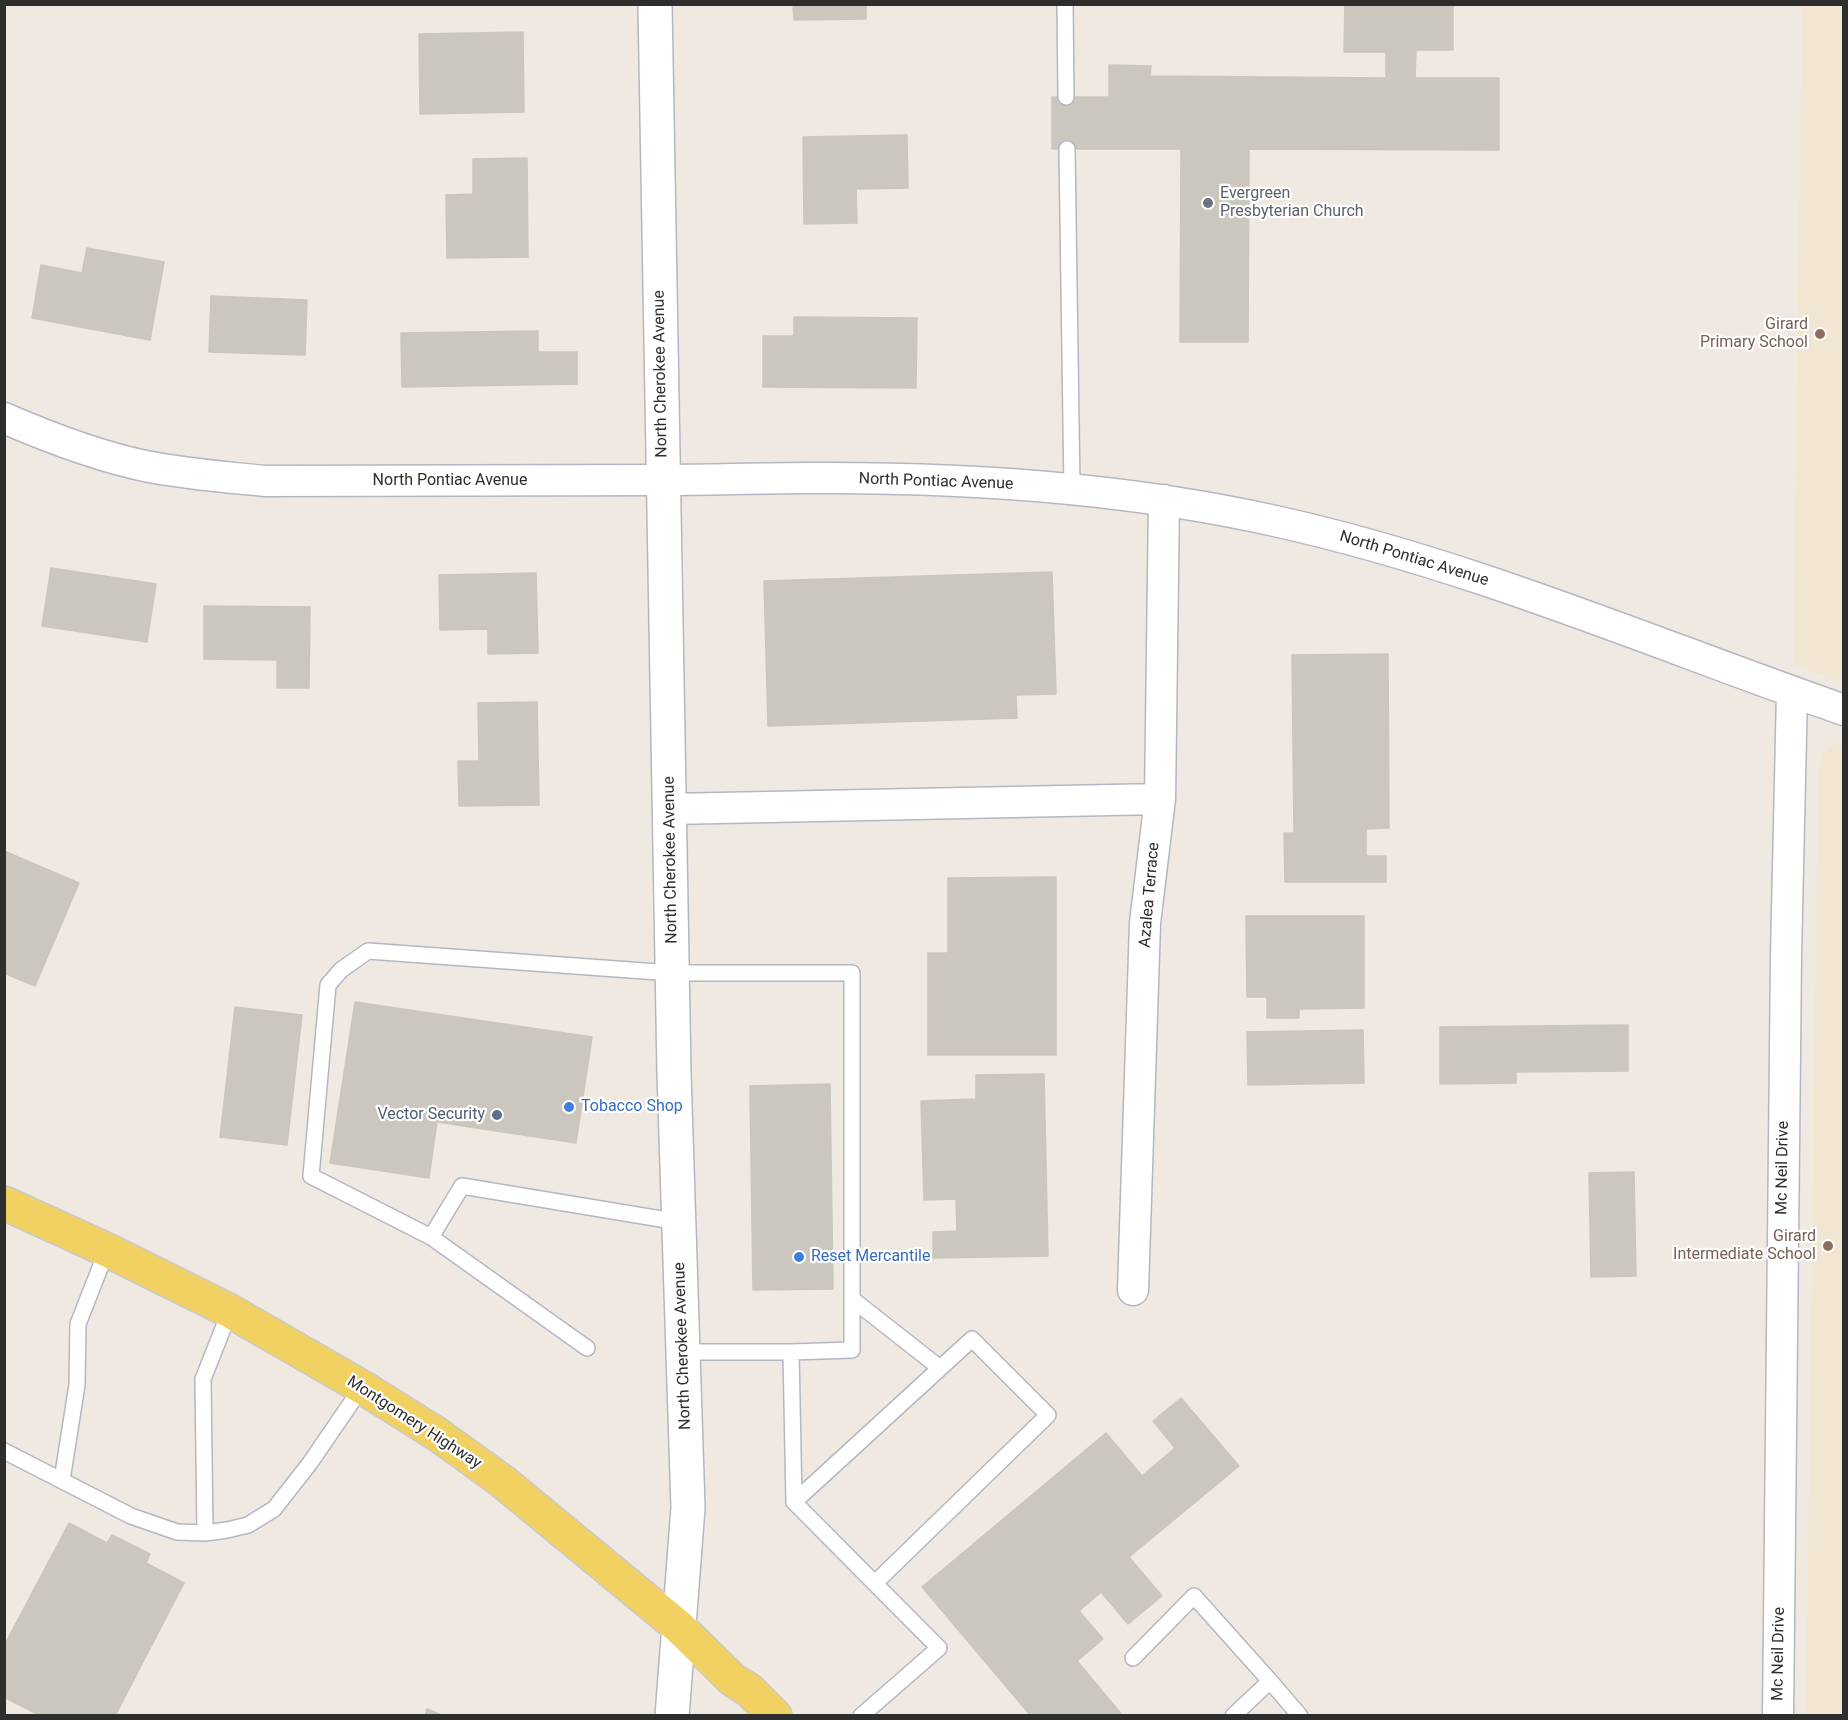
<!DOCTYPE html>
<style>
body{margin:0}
#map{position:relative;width:1848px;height:1720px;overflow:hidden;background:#efe9e1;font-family:Roboto,sans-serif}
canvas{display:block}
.frame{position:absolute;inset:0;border:6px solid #2e2e2e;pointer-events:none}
</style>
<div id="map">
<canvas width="1848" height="1720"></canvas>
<div class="frame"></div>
</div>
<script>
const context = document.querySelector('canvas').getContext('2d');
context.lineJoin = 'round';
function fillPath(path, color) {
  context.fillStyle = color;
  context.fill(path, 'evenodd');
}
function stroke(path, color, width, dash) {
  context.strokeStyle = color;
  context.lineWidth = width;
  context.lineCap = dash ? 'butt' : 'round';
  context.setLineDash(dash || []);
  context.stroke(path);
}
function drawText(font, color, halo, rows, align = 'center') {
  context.font = font + ' Roboto,sans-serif';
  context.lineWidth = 4.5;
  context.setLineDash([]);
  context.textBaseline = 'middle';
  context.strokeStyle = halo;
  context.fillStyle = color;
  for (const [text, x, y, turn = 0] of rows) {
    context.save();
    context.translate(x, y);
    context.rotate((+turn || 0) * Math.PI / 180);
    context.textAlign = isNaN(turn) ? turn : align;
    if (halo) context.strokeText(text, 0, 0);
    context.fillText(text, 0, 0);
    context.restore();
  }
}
const education = new Path2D(`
 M1802,5h41v677l-50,-18z
 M1835,743l9,3v969l-38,1 12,-939 4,-22z`);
const building = new Path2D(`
 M793,4h73v15l-72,1z
 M1345,4h108v46h-37l-1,28h84v72l-250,-1 -1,193h-68l1,-193h-129v-52h57v-32l42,1 -1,10 236,2v-26h-42z
 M523,32l1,80 -104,2 -1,-80z
 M907,135l1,53 -52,1 1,34 -53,1 -1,-87z
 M527,158l1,99 -81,1 -1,-63 27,-1v-35z
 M87,248l77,14 -14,78 -118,-22 9,-53 41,8z
 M211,296l96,4 -2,55 -96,-3z
 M794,317l123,1 -1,70 -153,-1v-51h31z
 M538,331v21h39v32l-175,3 -1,-54z
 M51,568l105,16 -9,58 -105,-16z
 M1052,572l4,122 -40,1 1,23 -249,8 -4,-145z
 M536,573l2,80 -50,1v-25l-48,1 -1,-55z
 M204,606l106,1 -1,81h-32v-28l-73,-1z
 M1388,654l1,174 -23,1v27h20v26h-101l-1,-49h10l-2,-178z
 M537,702l2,103 -80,1 -1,-45h21l-1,-58z
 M4,851l75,32 -44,103 -31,-13z
 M1056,877v178h-128v-102h20v-75z
 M1246,916h118v92l-65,1v9h-32v-21h-20z
 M355,1002l237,35 -16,106 -139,-21 -8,56 -99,-15z
 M235,1007l67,8 -15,130 -67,-8z
 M1628,1025v46l-112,1v11l-76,1v-57z
 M1363,1030l1,53 -116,2 -1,-53z
 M1044,1074l4,182 -115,2v-26l24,-1 -1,-32 -32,1 -3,-99 55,-2v-24z
 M830,1084l3,205 -80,1 -3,-204z
 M1634,1172l2,104 -45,1 -2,-104z
 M1181,1398l58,68 -110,91 33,39 -34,28 -27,-32 -22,19 24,28 -26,22 46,55h-92l-109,-129 184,-154 36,43 33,-28 -22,-27z
 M69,1523l38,20 5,-8 38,19 -4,9 38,20 -69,133h-74l-37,-19v-51z
 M427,1709l17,7h-19z`);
const service = new Path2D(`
 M1065,4l1,93
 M1067,149l5,340
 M431,1237l31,-51 217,36
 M852,1299l88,69
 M587,1348l-156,-111 -120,-61 17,-191 13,-15 27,-19 304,22h180v377l-61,2
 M683,1352h108l3,150
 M4,1451l127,65 46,16 28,1 22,-3 21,-5 26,-16 36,-46 52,-76
 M62,1480l15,-95 1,-61 29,-74
 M205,1533l-2,-154 27,-68
 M1133,1658l61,-62 76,85
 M861,1716l78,-68 -145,-146 178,-163 76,76 -173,168
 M1233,1716l37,-35 30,35`);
const minor = new Path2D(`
 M4,418c46,20 93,38 141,48 40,8 80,11 120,15 132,0 264,0 397,-1 48,0 97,-2 146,-2 155,-1 315,9 467,43 195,43 380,123 569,189
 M670,809l490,-10
 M1133,1290l12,-367 15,-124 4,-299
 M1778,1716l8,-760 6,-264`);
const tertiary = new Path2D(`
 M655,4l19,1069 14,435 -16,208`);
const primary = new Path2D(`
 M4,1203l103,47 123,61 132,76 75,47 65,47 177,146 54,53 16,10 26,26`);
const markers = [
 [1208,203,6,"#6b7280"],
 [1820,334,6,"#8d6e63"],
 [569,1107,6,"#3f7fe0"],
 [497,1115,6,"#5c6f8a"],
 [1828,1246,6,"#8d6e63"],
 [799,1257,6,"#3f7fe0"]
];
const worshipNames = [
 ["Evergreen",1220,194],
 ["Presbyterian Church",1220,212]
];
const educationNames = [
 ["Girard",1808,325],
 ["Primary School",1808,343],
 ["Girard",1816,1237],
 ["Intermediate School",1816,1255]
];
const streetNames = [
 ["North Cherokee Avenue",661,374,-91],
 ["North Pontiac Avenue",450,481],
 ["North Pontiac Avenue",936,482,2],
 ["North Pontiac Avenue",1414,559,17],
 ["North Cherokee Avenue",671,860,-91],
 ["Azalea Terrace",1150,895,-85],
 ["Mc Neil Drive",1783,1168,-89],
 ["North Cherokee Avenue",683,1346,-92],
 ["Montgomery Highway",414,1423,33],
 ["Mc Neil Drive",1779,1654,-89]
];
const shopNames = [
 ["Tobacco Shop",581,1107],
 ["Reset Mercantile",811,1257]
];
const serviceNames = [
 ["Vector Security",485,1115]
];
fillPath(education, '#f0e6d1');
fillPath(building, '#cbc7bf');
stroke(building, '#cbc5ba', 1.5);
stroke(service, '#b4b7c1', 18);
stroke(minor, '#b4b7c1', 33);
stroke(tertiary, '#b4b7c1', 36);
stroke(primary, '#c9c9c9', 36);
stroke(service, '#fff', 15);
stroke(minor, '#fff', 30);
stroke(tertiary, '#fff', 33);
stroke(primary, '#f2d163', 33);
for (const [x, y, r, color] of markers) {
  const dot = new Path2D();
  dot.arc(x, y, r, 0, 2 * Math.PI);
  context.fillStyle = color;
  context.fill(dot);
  stroke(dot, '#fff', 2);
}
drawText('16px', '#5b616d', '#fff', worshipNames, 'left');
drawText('16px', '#785e54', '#fff', educationNames, 'right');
drawText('16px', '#2e2e2e', '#fff', streetNames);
drawText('16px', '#366cbe', '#fff', shopNames, 'left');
drawText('16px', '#4e5e75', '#fff', serviceNames, 'right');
</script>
